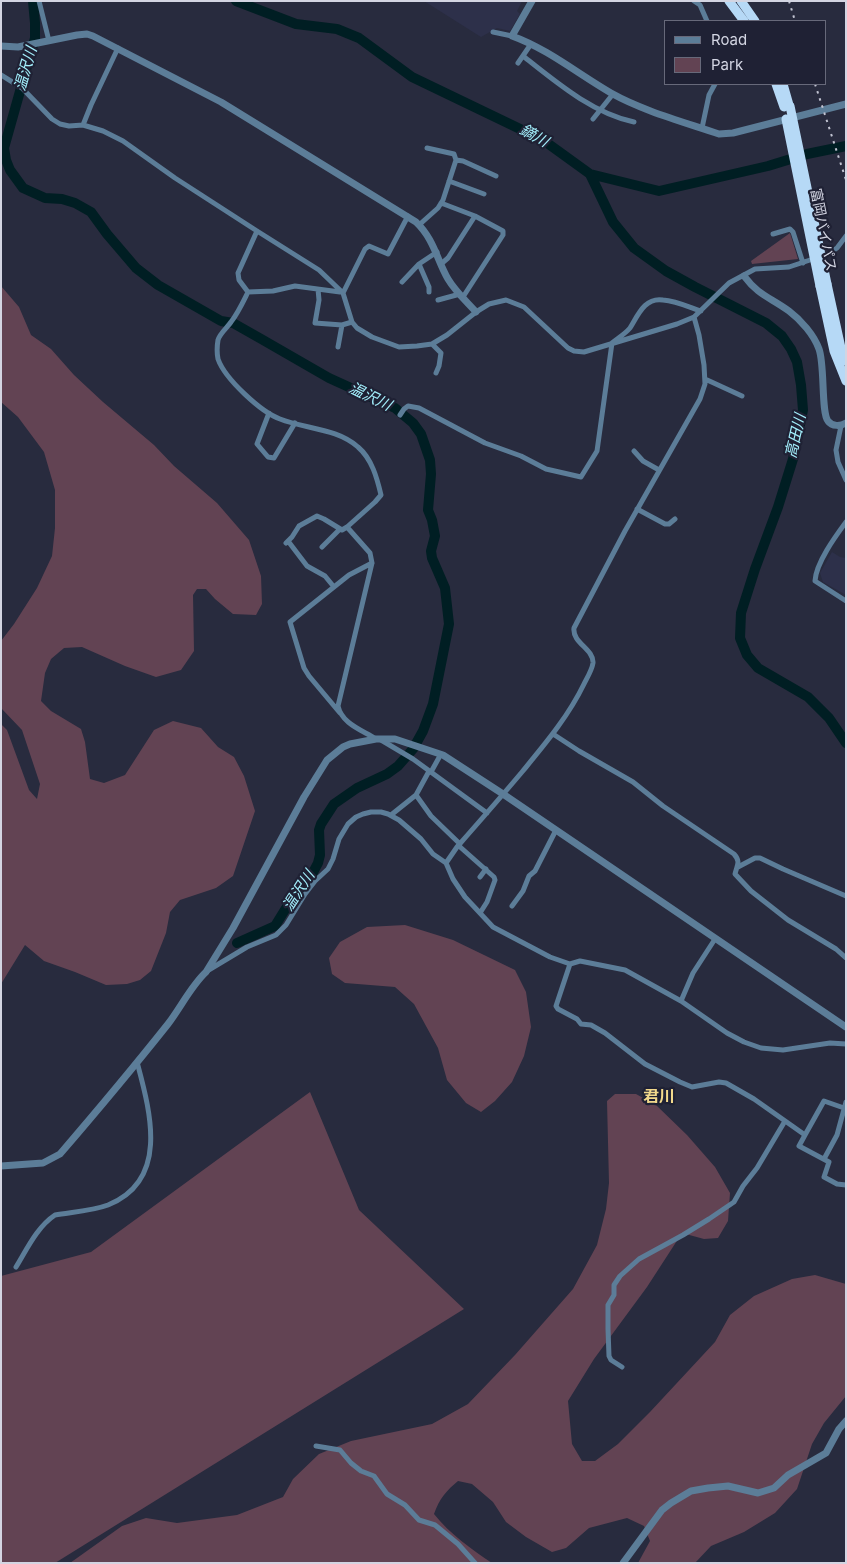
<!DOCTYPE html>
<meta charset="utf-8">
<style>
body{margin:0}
#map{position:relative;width:847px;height:1564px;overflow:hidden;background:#282b3e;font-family:Inter,sans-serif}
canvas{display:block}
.frame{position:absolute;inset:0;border:2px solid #d3d5e2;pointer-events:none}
.legend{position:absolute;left:664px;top:20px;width:162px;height:65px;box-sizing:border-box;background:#1f2134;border:1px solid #67697a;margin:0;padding:6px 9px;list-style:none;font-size:15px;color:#d3d5e2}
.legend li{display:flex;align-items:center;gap:10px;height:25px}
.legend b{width:25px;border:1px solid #67697a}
</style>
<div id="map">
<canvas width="847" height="1564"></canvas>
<div class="frame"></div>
<ul class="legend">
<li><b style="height:6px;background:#5c7d98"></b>Road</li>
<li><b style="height:14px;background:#624353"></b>Park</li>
</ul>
</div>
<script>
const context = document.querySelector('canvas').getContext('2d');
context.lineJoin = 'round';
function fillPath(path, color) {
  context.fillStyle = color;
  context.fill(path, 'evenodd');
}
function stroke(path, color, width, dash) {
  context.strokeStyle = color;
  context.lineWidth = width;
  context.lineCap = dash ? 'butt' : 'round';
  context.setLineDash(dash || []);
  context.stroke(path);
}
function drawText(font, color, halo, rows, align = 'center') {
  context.font = font + ' Inter,"Noto Sans JP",sans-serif';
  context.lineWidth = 4.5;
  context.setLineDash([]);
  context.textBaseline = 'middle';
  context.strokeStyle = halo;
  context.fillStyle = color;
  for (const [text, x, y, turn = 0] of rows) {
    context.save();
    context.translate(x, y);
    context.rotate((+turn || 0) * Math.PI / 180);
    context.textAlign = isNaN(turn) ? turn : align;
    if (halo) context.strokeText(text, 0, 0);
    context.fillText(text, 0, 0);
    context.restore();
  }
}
const built = new Path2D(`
 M424,1h98l-5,10 3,3 -10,17 -13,-3 -16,9z
 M832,552l8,5 6,1v37l-23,-13 -3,-9z`);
const green = new Path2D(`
 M790,233l8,26 -46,5 -1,-3z
 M1,286l18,21 12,28 20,14 23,26 29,27 51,43 20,21 43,37 32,37 12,36 1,28 -6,11 -23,-1 -18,-15 -9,-10h-9l-4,6 1,56 -13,19 -25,7 -31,-11 -43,-19 -18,1 -13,11 -6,14 -4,28 10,10 30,18 4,13 5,37 14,4 21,-8 29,-45 19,-9 28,7 17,19 16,10 10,19 11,35 -22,65 -17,12 -36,12 -10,12 -4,21 -15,38 -11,9 -13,4 -21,1 -31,-13 -31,-11 -19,-16 -24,39v-260l6,6 22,60 8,9 3,-15 -18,-54 -21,-22v-67l13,-17 23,-36 15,-32 3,-28v-38l-11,-38 -26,-35 -17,-15z
 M405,925l48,15 62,30 11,22 5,35 -7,29 -12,26 -17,19 -14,11 -15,-9 -19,-23 -9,-32 -24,-44 -19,-17 -50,-4 -13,-9 -3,-16 11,-16 27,-15z
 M310,1092l49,118 105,99 -409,254h-54v-287l90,-24z
 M615,1094h21l20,11 31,30 28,32 15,26 -2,28 -10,17 -14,1 -22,-6 -35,54 -53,72 -26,42 4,43 10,17h13l23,-17 32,-32 65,-70 15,-27 24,-19 38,-17 23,-4 31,9v112l-22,27 -12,21 -15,45 -22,24 -31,19 -33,14 -16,17h-57l12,-22 -6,-15 -17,-8 -38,10 -23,20 -14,4 -26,-15 -20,-15 -13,-20 -21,-18 -14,-3c-11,9 -19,18 -24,33 16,20 37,35 58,49h-422l52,-37 24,-8 31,5 60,-8 46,-18 10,-18 26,-25 32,-13 81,-17 36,-20 47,-49 58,-66 24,-44 9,-36 3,-26 -2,-82z`);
const river = new Path2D(`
 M33,1l2,22v15l-31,110 2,12 4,10 13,18 22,10 17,1 13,4 16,9 16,22 29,34 22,17 63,36 12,2 30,17 66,38 66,30 18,15 8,11 9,26 1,14 -3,36 4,10 3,16 -4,15 1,7 13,30 4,36 -16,80 -10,27 -10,18 -15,17 -11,8 -30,14 -23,16 -13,20 -2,6 1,25 -2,8 -9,17 -18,20 -16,26 -38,17
 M236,1l60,23 41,5 22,9 53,39 131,63 47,34 69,17 109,-25 39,-12 39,-8
 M590,174l23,48 21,26 32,23 29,16 71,36 16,13 9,13 6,13 4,23 2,25 -10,49 -15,48 -23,62 -14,44 -1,25 7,17 11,13 50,29 21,21 17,25`);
const minor = new Path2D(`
 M39,1l10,40
 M694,1l6,4 7,16
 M493,32l19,4
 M523,56c33,26 69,57 111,66
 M518,63l13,-19
 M1,75l21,13 30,31 8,5 9,2 14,-1 20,6 20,10 52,37 82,53 62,39 24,23 9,29 5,6 15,9 27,10 18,-1 15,-2 15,-9 29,-23 13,-8 17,-4 18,7 44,41 6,3 10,1 93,-28 17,-7 35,-34 26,-14 34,-2 39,-13 9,-6 9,-12
 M593,119l20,-25
 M83,125l8,-20 27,-57
 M702,128l7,-33 6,-11
 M456,160l7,1 33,15
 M449,181l35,13
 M441,203l34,13
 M419,225l19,-17 5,-8 13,-40 -2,-6 -27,-6
 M773,234l17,-5 3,3 10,31
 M419,264l10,23v5
 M441,264l7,-6 27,-42 28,15v4l-40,62
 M402,282l17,-18 18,-12
 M318,289l1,11 -4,23 27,2 10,-3
 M248,292l-9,-12 -1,-7 19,-42
 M340,292l-45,-6 -22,5 -25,1c-5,10 -10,21 -17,30 -4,6 -11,11 -13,18 -1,6 -1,14 0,19 7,20 43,53 62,60 25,10 57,9 78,28 14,12 19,31 23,48l-6,7 -28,25 23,26 2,10 -34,143c4,18 24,24 38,33
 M343,293l22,-44 4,-3 19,8 20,-38
 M438,300l22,-6
 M432,344l9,9 -2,13 -3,7
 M338,347l4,-22
 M705,379l37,17
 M269,413l-12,31 11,13 6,1 21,-35
 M400,415l4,-6 4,-3 11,2 66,35 36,13 25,13 35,8 16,-26 15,-108c6,-5 13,-9 18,-15 8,-13 15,-31 33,-28 13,1 26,7 38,11
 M841,426l-5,24 2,12 8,18
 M634,451l9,10 16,9
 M637,509l28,15h4l6,-5
 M846,522c-11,15 -30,41 -31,59l31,20
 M288,541l19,25 18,10 9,11
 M286,543l6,-6 7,-11 18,-10 7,3 18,11 5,-3
 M322,547l18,-18
 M340,713l-31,-37 -5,-8 -14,-46 59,-47 23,-12
 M553,734l26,17 54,31 30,24 71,48c7,8 3,11 1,20l16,17 37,29 48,29 10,9
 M381,740l32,19 74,54
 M416,795l15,21 29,28
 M391,815l25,-20 12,-22 3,-1 10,-18
 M459,846l35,31 1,3 -8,22 -7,11
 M446,863l11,-16c22,-25 44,-50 65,-75 23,-28 46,-55 62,-88 3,-6 8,-14 9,-21 1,-14 -21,-20 -19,-35l51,-97 75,-132 5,-15 -1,-19 -5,-30 -5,-18
 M738,867l17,-9h5l23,11 63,27
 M480,877l6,-8
 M512,906l11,-15 6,-15 6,-5 21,-41
 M570,964l-14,42 2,3 19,10 4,5 10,1 14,8 40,31 35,18 12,5 27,-5 7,1 28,16 51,36 -6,11 30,16 -5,15 13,7 9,1
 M207,971l40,-24 29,-12 10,-10 19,-31 10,-13 13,-12 5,-10 6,-20 9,-15 8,-7 7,-3 8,-2h10l7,2 11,6 22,19 12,15 13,9 7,16 12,18 28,30 57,30 20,7 10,-3 45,9 56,31 46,32 17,9 17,6 22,2 47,-7 16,1
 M681,1001l12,-28 22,-34
 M805,1135l19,-34 20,7
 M824,1159l13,-24 9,-33
 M16,1267c11,-18 21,-40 39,-52 18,-3 37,-4 53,-10 62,-25 42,-94 29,-143
 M622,1367l-11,-7 -2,-4 -1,-27v-24l6,-10v-10l6,-9 19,-17 44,-24 26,-16 25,-17 9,-16 14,-18 28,-47
 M316,1446l24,4 11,13 10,8 13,5 13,18 18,11 14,15 16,5 23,19 17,19`);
const tertiary = new Path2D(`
 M532,1l-20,35c36,13 66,38 99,57 32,18 73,29 108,41l14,-1 113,-29
 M1,46l17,1 59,-12 10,-1 6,2 128,66 195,120c18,17 21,38 32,57 7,12 19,23 28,33
 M744,276c15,20 26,21 45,35 12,9 25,24 30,38 6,16 2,64 9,72 4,6 13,5 18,2
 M1,1166l42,-3 17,-9c37,-43 73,-86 108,-130 13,-17 23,-38 38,-52l27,-44 71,-131 23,-37 16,-13 7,-3 26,-5h19l48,16 60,39 343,233
 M623,1563l39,-53 9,-7 20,-12 17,-3 20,-2 30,7 16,-5 14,-13 38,-22 13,-24 7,-8`);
const trunk = new Path2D(`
 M729,1l15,20
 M741,1l14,20
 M776,84l8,23
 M783,84l6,21
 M827,284l14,64 5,13
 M820,286l14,65 12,30`);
const rail = new Path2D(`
 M789,1l6,20
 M815,84l31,96`);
const trunkBridge = new Path2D(`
 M790,106l37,178
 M786,119l34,167`);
const streetNames = [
 ["富岡バイパス",823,230,79]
];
const waterNames = [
 ["温沢川",26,69,-74],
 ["鏑川",534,136,29],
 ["温沢川",370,397,26],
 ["高田川",796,436,-77],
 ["温沢川",299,891,-57]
];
const quarterNames = [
 ["君川",659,1097]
];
fillPath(built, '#2d304a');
fillPath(green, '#624353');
stroke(river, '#001e23', 10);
stroke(minor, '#5c7d98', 5);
stroke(tertiary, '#5c7d98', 7);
stroke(trunk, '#b6d9f6', 9);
stroke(rail, '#c1c3d1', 2, [2.5, 5]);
stroke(trunkBridge, '#b6d9f6', 9);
drawText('14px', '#d3d5e2', '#1f2134', streetNames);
drawText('italic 15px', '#a3effc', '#1f2134', waterNames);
drawText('bold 16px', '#f2d98c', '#1f2134', quarterNames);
</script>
